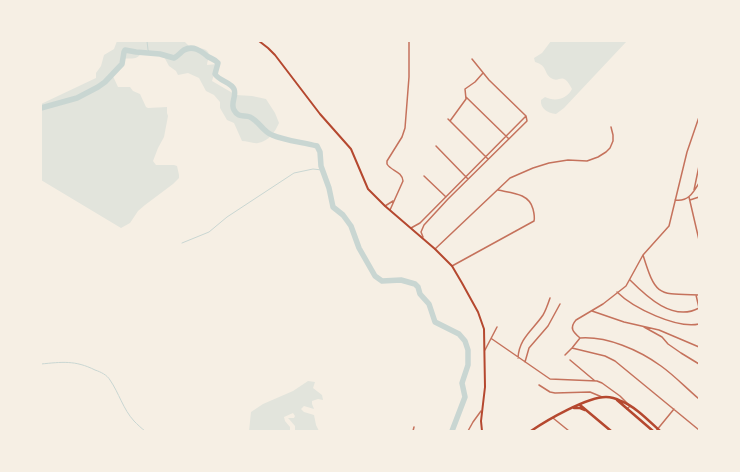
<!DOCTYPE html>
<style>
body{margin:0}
#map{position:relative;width:740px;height:472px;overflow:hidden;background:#f6efe4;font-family:Arial,sans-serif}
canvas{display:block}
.frame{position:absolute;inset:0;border:42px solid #f6efe4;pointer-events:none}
</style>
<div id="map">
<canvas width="740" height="472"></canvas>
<div class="frame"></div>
</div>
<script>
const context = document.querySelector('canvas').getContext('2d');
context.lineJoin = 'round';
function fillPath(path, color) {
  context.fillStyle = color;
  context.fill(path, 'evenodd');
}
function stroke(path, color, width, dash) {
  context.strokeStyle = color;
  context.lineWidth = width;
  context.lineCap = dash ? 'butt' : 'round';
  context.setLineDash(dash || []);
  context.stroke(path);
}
const green = new Path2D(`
 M117,41h67l6,6c5,1 19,0 19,8 0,3 -2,7 -2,10l10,-1 -5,17 24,14 16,1 14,3 9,14 4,10c-4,9 -10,18 -21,20 -4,1 -11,-2 -16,-2l-8,-18 -7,-3 -7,-12v-6l-6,-7 -8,-4 -7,-13 -11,-5 -10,2 -2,-4 -7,-5 -6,-11 -20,-5c-6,12 -11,7 -22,9l-3,9 -6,6 6,13h12l3,4 7,3 6,13 2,1 19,-1v6l1,3 -4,21 -6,11 -5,13 3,4h18l3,1 2,9v3l-6,6 -28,21 -7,6 -8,12 -9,5 -80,-48v-76l55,-26v-5l5,-7 3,-11 10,-6z
 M551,41h76l-63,67 -8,6c-8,-1 -16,-5 -15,-14l4,-3c10,5 22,2 27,-8 -10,-19 -12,-5 -21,-11 -8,-6 -3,-12 -16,-16l-1,-4 8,-5z
 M308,381l7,1 -2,6 9,7 1,5 -5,-1 -6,2v3l2,5 -10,-3 -3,3 3,3 10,3 2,10 3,6h-24v-5l-6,-7 -1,-1h6l1,-2 -2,-3 -9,4 1,4 5,6v4h-41l2,-19 12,-8 30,-13z`);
const stream = new Path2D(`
 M147,41l1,9 3,3
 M182,243l27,-11 18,-15 67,-44 19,-4 9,1
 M41,364c21,-2 34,-4 54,6 6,2 12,5 15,10 9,13 13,29 24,41 3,3 7,7 11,10`);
const river = new Path2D(`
 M41,108l36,-10 21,-11 7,-5 17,-18 2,-12 1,-2 11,2 24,2 14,4c4,-2 6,-5 10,-8 9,-5 17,1 23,6 4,3 8,3 11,7l-3,11c4,7 16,8 19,15 3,7 -4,14 0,21 4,8 10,5 16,7 9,4 13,15 22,18 14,6 30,7 45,11l3,6 1,14 8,22 4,19 10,8 8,11 8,22 16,28 7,5 19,-1 14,4 3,3 2,7 9,10 6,18 24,12 6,7 3,9v15l-6,18 3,14 -13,34`);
const minor = new Path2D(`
 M472,59l17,21 37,36
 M466,97l43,42
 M448,119l40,40
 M450,121l16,-22 -1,-10 10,-7 8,-9
 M436,146l32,33
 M424,176l22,21
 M694,190l5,-24
 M689,197l10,43
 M675,200c13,2 18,-7 24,-17
 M690,200l9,-3
 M385,206l8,-5
 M390,210l13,-29c-1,-10 -12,-10 -16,-17v-3l15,-24 3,-9 4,-51v-36
 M411,228l9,-5 106,-107 1,5 -79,78 -24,26 -3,7 2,5
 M435,249l75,-71 23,-10 16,-5 19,-3 19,1 11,-4 8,-5 4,-4 3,-7v-6l-2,-8
 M643,255c13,42 15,39 56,40
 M452,266l82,-45c1,-4 0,-8 -1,-12 -4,-16 -22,-16 -35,-19
 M630,280c17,17 43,42 69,28l-3,-13
 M617,292c16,16 60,37 82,32
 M592,311l32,11 35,8 40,17
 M644,327l18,10 6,7 13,9 18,11
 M580,338c-7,-6 -11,-10 -4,-18l27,-16 23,-18 17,-31 26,-29 18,-74 12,-35
 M580,338c27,-2 59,12 81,28 14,10 25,22 38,33
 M492,339l58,40 47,2 5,2 18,13 10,10 -3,3
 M572,348l33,8 10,5 84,69
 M485,350l12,-23
 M565,355l7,-7 8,-10
 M518,358c1,-20 15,-28 25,-43 3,-5 5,-11 7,-17
 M570,360l25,21
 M525,362l4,-14 19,-22 12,-22
 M539,385l11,7 5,1 35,-1 12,5
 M553,418l16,13
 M413,431l1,-4
 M468,431l5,-9 8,-11
 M656,431l18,-22`);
const secondary = new Path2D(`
 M259,41l9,7 7,7 45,59 31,35 17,40 17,17 50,43 17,17 10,17 16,29 6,17 1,58 -4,34 1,10`);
const primary = new Path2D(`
 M617,400l36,31
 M580,405l31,26
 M574,408h6l5,2
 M531,431c16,-11 56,-34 75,-34 5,0 11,2 15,4 15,6 28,20 39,30`);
fillPath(green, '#e2e4dc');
stroke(stream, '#c9d6d2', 1);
stroke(river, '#c9d6d2', 5.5);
stroke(minor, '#c5725c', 1.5);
stroke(secondary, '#b5482f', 2);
stroke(primary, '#b5482f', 2.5);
</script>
